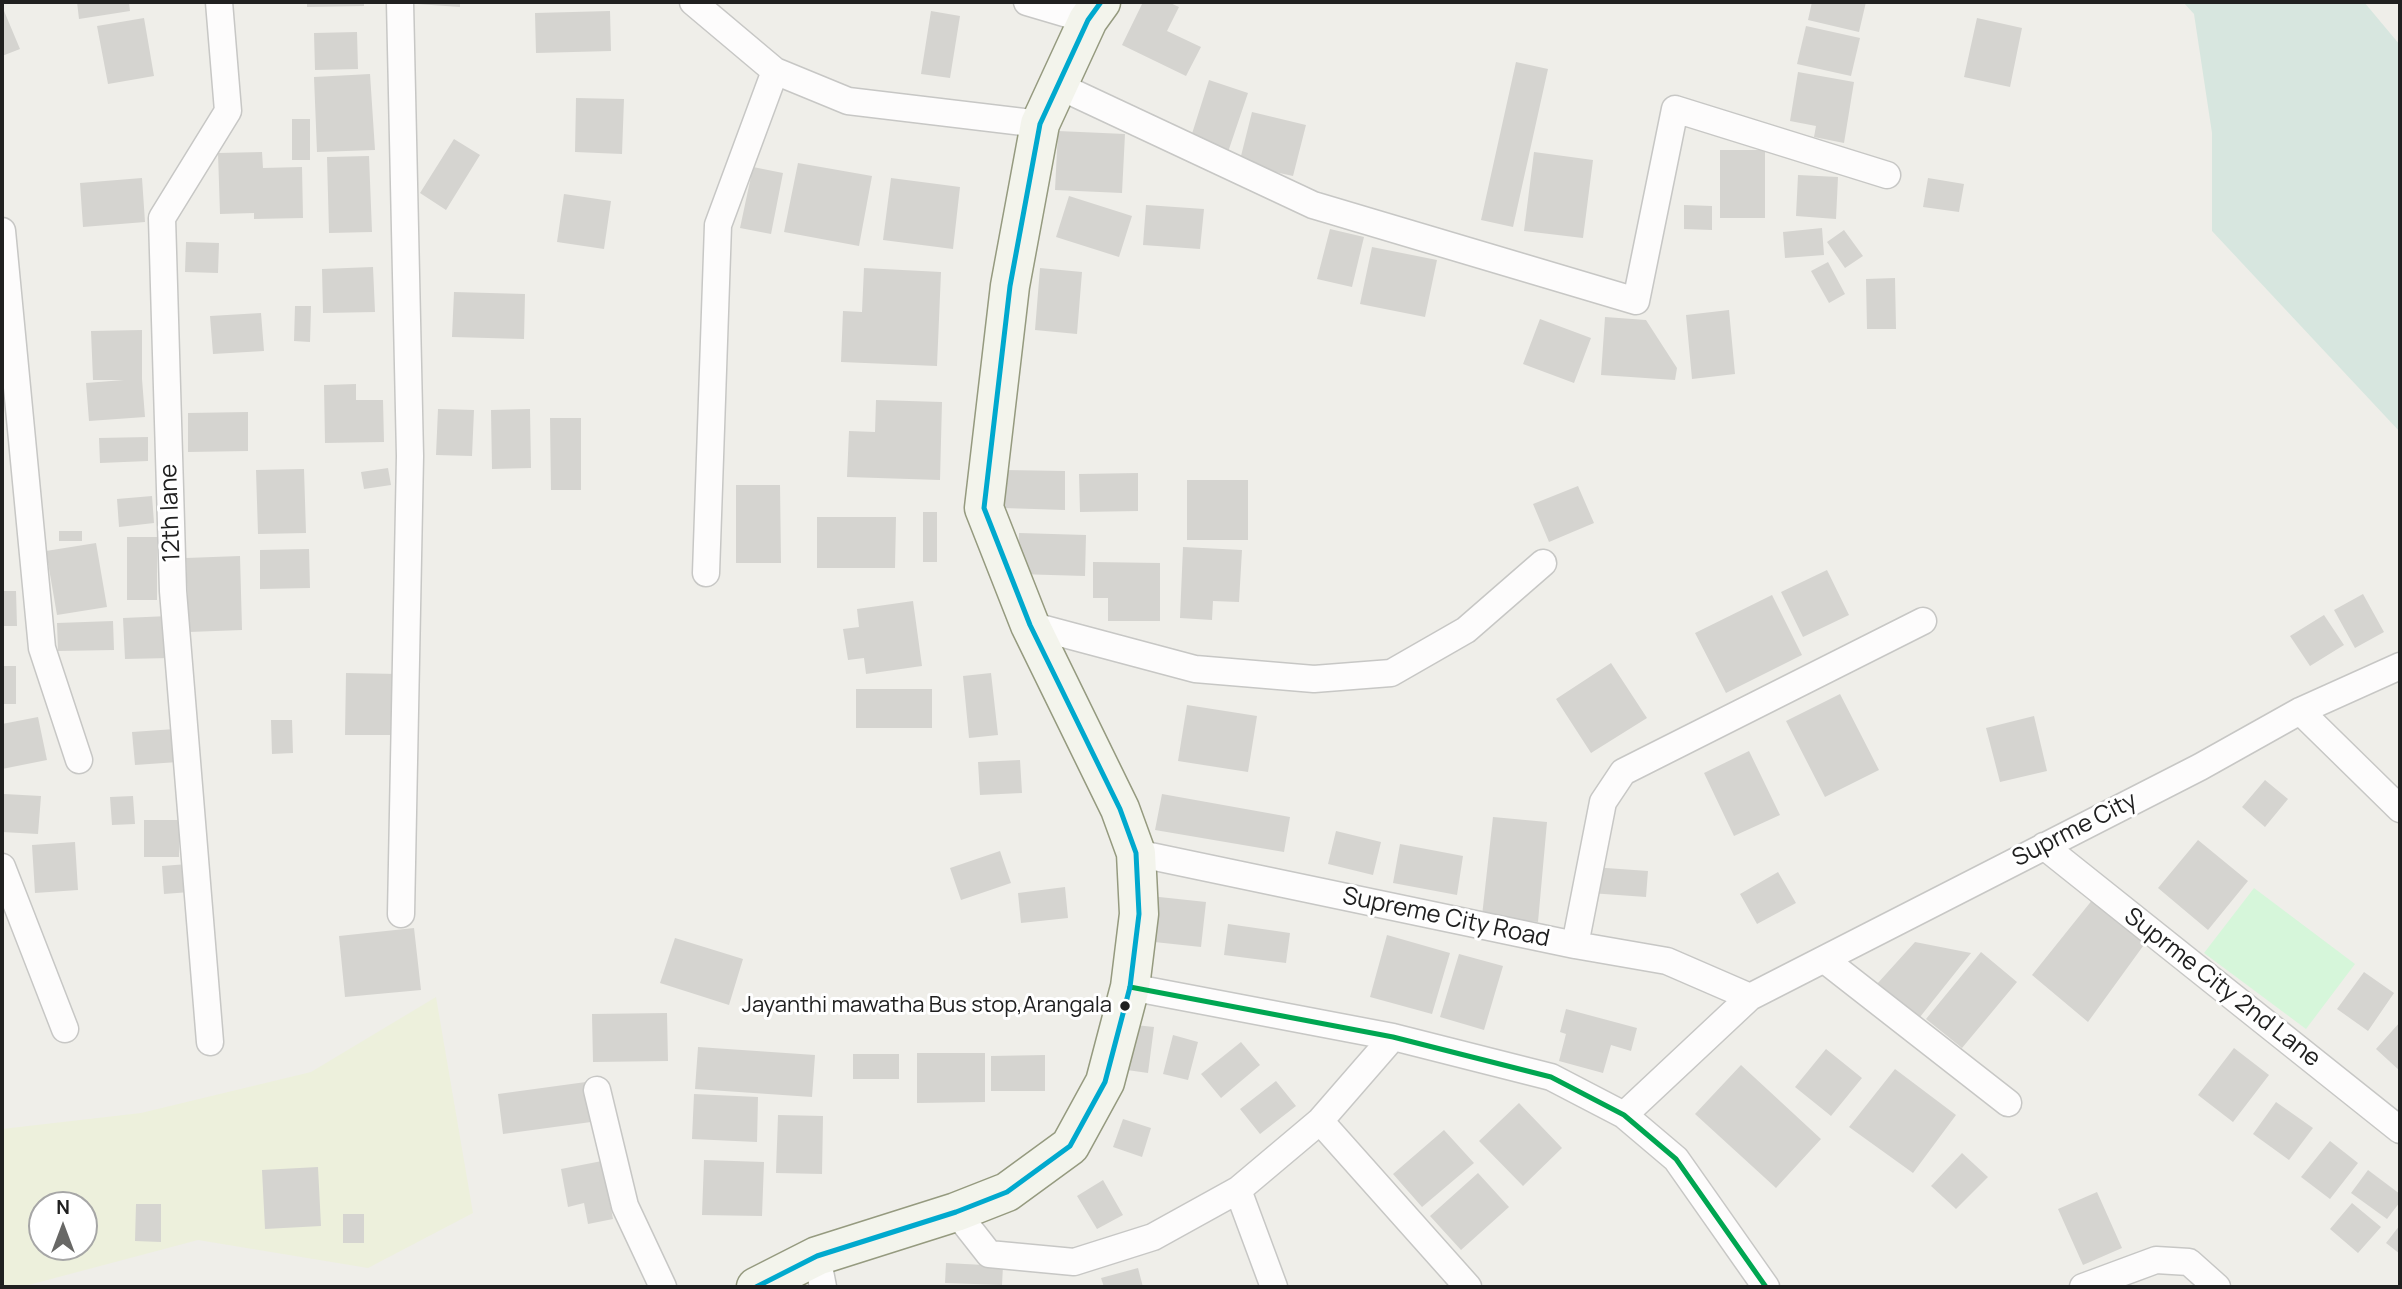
<!DOCTYPE html>
<style>
body{margin:0}
#map{position:relative;width:2402px;height:1289px;overflow:hidden;background:#efeee9;font-family:Manrope,sans-serif}
canvas{display:block}
.frame{position:absolute;inset:0;border:4px solid #202020;pointer-events:none}
.north{position:absolute;left:28px;top:1191px;width:70px;height:70px;box-sizing:border-box;background:#fff;border:2px solid #a6a6a6;border-radius:50%;rotate:0deg;font-size:19px;font-weight:700;line-height:28px;text-align:center;color:#202020}
.north::after{content:'';display:block;margin:auto;width:24px;height:32px;background:#686866;clip-path:polygon(50% 0,100% 100%,50% 72%,0 100%)}
</style>
<div id="map">
<canvas width="2402" height="1289"></canvas>
<div class="frame"></div>
<div class="north">N</div>
</div>
<script>
const context = document.querySelector('canvas').getContext('2d');
context.lineJoin = 'round';
function fillPath(path, color) {
  context.fillStyle = color;
  context.fill(path, 'evenodd');
}
function stroke(path, color, width, dash) {
  context.strokeStyle = color;
  context.lineWidth = width;
  context.lineCap = dash ? 'butt' : 'round';
  context.setLineDash(dash || []);
  context.stroke(path);
}
function drawText(font, color, halo, rows, align = 'center') {
  context.font = font + ' Manrope,sans-serif';
  context.lineWidth = 6;
  context.setLineDash([]);
  context.textBaseline = 'middle';
  context.strokeStyle = halo;
  context.fillStyle = color;
  for (const [text, x, y, turn = 0] of rows) {
    context.save();
    context.translate(x, y);
    context.rotate((+turn || 0) * Math.PI / 180);
    context.textAlign = isNaN(turn) ? turn : align;
    if (halo) context.strokeText(text, 0, 0);
    context.fillText(text, 0, 0);
    context.restore();
  }
}
const farmland = new Path2D(`
 M436,997l37,216 -105,55 -170,-28 -177,47h-19v-158l139,-16 170,-41zM42,1205h42v42h-42z`);
const wetland = new Path2D(`
 M2183,2h181l36,43v387l-188,-201v-98l-18,-119z`);
const park = new Path2D(`
 M2254,888l101,76 -49,65 -102,-76z`);
const building = new Path2D(`
 M77,2h52l1,9 -51,8z
 M307,2h57v4l-57,1z
 M417,2h43v5l-43,-3z
 M1143,2h25l11,5 -12,24 34,16 -15,29 -64,-31z
 M1812,2h54l-7,30 -51,-12z
 M2,6l18,43 -18,7z
 M610,11l1,40 -75,2 -1,-40z
 M931,11l29,5 -10,62 -29,-4z
 M144,18l10,58 -46,8 -11,-58z
 M1977,18l45,10 -12,59 -46,-10z
 M1806,26l54,12 -9,38 -54,-12z
 M357,32l1,37 -43,1 -1,-37z
 M1516,62l32,7 -35,158 -32,-7z
 M1798,72l56,10 -10,61 -30,-6 2,-11 -26,-5z
 M370,74l5,76 -58,2 -3,-75z
 M1209,80l39,13 -20,59 -38,-12z
 M576,98l48,1 -2,55 -47,-2z
 M1252,112l54,13 -13,51 -54,-12z
 M292,119h18v41h-18z
 M1058,131l67,3 -3,59 -67,-3z
 M454,139l26,16 -34,55 -26,-17z
 M1720,150h45v68h-45z
 M262,152l1,16 39,-1 1,51 -49,1v-6l-34,1 -2,-61z
 M1534,152l59,8 -10,78 -59,-7z
 M369,156l3,76 -43,1 -2,-76z
 M798,163l74,13 -13,70 -75,-14z
 M753,167l30,6 -12,61 -31,-6z
 M1798,175l40,2 -2,42 -40,-3z
 M142,178l3,44 -62,5 -3,-44z
 M891,178l69,9 -7,62 -70,-9z
 M1928,178l36,6 -5,28 -36,-5z
 M564,194l47,7 -7,48 -47,-7z
 M1069,196l63,20 -13,41 -63,-20z
 M1146,205l58,4 -4,40 -57,-4z
 M1684,205l28,1v24l-28,-1z
 M1822,228l2,27 -39,3 -2,-26z
 M1330,229l34,8 -12,50 -35,-8z
 M1844,230l19,26 -18,12 -18,-26z
 M186,242l33,1 -1,30 -33,-1z
 M1372,247l65,13 -12,57 -65,-13z
 M1828,262l17,32 -16,9 -18,-32z
 M373,267l2,45 -52,1 -1,-44z
 M864,268l77,4 -4,94 -96,-4 2,-51 19,1z
 M1040,268l42,4 -5,62 -42,-4z
 M1895,278l1,51h-29l-1,-50z
 M454,292l71,2 -1,45 -72,-2z
 M295,306h16l-1,36 -16,-1z
 M1729,310l6,64 -43,5 -6,-64z
 M261,313l3,38 -51,3 -3,-38z
 M1605,317l41,3 31,48 -2,12 -74,-5z
 M1540,319l51,19 -17,45 -51,-19z
 M142,330v49l3,38 -56,4 -3,-38 38,-3h-31l-2,-49z
 M356,384v16h27l1,42 -59,1 -1,-58z
 M876,400l66,2 -2,78 -93,-3 2,-46 26,1z
 M438,409l36,1 -2,46 -36,-1z
 M530,409l1,59 -39,1 -1,-59z
 M248,412v39l-60,1v-39z
 M550,418h31v72h-30z
 M148,437v24l-48,2 -1,-25z
 M388,468l3,17 -27,4 -3,-17z
 M304,469l2,64 -48,1 -2,-64z
 M1004,470l61,1v39l-62,-2z
 M1138,473v38l-58,1 -1,-38z
 M1187,480h61v60h-61z
 M736,485h44l1,78h-45z
 M1578,486l16,37 -45,19 -16,-38z
 M152,496l2,27 -35,4 -2,-28z
 M923,512h14v50h-14z
 M817,517h79l-1,51h-78z
 M59,531h23v10h-23z
 M1019,533l67,2 -1,41 -68,-2z
 M127,537h30v63h-30z
 M96,543l11,64 -50,8 -11,-64z
 M1183,547l59,3 -3,52 -26,-1 -1,19 -32,-2z
 M309,549l1,39 -50,1v-39z
 M240,556l2,74 -53,2 -3,-74z
 M1093,562l67,1v58h-52v-23h-15z
 M1827,570l22,45 -46,22 -22,-45z
 M2,591h14l1,35h-15z
 M2363,594l21,38 -29,16 -21,-38z
 M1772,595l30,60 -76,38 -31,-60z
 M913,601l9,65 -56,8 -2,-16 -16,2 -5,-31 16,-2 -2,-18z
 M2324,615l20,30 -34,21 -20,-30z
 M169,616l1,42 -45,1 -2,-41z
 M113,621l1,29 -56,1 -1,-28z
 M1611,663l36,55 -56,35 -35,-54z
 M2,666h14v38h-14z
 M346,673l53,1 -1,61h-53z
 M991,673l7,62 -29,3 -6,-62z
 M856,689h76v39h-76z
 M1840,694l39,76 -54,27 -39,-76z
 M1187,705l70,11 -9,56 -70,-11z
 M2034,716l13,55 -47,11 -14,-54z
 M38,717l9,43 -45,9v-45z
 M271,720h21l1,33 -21,1z
 M175,729l3,33 -43,3 -3,-33z
 M1749,751l31,64 -46,21 -30,-63z
 M1020,760l2,33 -42,2 -2,-33z
 M2265,780l23,19 -23,28 -23,-20z
 M4,794l37,2 -3,38 -36,-2z
 M1162,794l128,23 -6,35 -129,-22z
 M133,796l2,28 -23,1 -2,-28z
 M1493,817l54,5 -9,100 -56,-6z
 M144,820h35v37h-35z
 M1336,831l45,11 -8,33 -45,-11z
 M2198,840l50,41 -40,49 -50,-42z
 M75,842l3,48 -43,3 -3,-48z
 M1400,844l63,12 -6,39 -64,-12z
 M1000,851l11,32 -50,17 -11,-32z
 M188,864l2,28 -26,2 -2,-28z
 M1592,867l56,4 -2,26 -56,-4z
 M1778,872l18,31 -39,21 -17,-30z
 M1065,887l3,31 -47,5 -3,-30z
 M1150,896l56,6 -5,45 -56,-6z
 M2093,899l53,43 -58,80 -56,-47z
 M1228,924l62,9 -4,30 -62,-8z
 M414,928l7,62 -76,7 -6,-61z
 M1387,935l63,18 -18,61 -62,-17z
 M675,938l68,21 -14,46 -69,-22z
 M1915,942l56,11 -51,64 -43,-33z
 M1981,952l36,30 -55,66 -36,-29z
 M1459,954l44,12 -19,64 -44,-13z
 M2364,972l30,21 -26,38 -31,-22z
 M1566,1009l71,19 -6,23 -20,-6 -8,28 -44,-12 7,-27 -6,-2z
 M667,1013l1,48 -75,1 -1,-48z
 M2400,1022v49l-24,-22z
 M1126,1024l28,3 -6,46 -28,-4z
 M1173,1035l25,7 -10,38 -25,-6z
 M1241,1042l19,23 -39,33 -20,-24z
 M698,1047l117,8 -3,42 -117,-8z
 M2234,1048l35,27 -36,47 -35,-27z
 M1826,1049l36,29 -31,38 -36,-29z
 M917,1053h68v49l-68,1z
 M853,1054h46v25h-46z
 M1045,1055v36h-54v-35z
 M1741,1065l80,74 -45,49 -81,-74z
 M1895,1069l61,46 -43,58 -64,-46z
 M1276,1081l20,25 -36,28 -20,-25z
 M586,1082l5,40 -88,12 -5,-40z
 M694,1094l64,3 -1,45 -65,-3z
 M2276,1102l37,26 -24,32 -36,-26z
 M1519,1103l43,45 -39,38 -44,-45z
 M778,1115l45,1 -1,58 -46,-1z
 M1123,1119l28,9 -9,29 -29,-10z
 M1444,1130l30,33 -52,44 -29,-33z
 M2330,1141l28,22 -28,36 -29,-22z
 M1962,1153l26,24 -32,32 -25,-23z
 M704,1160l60,2 -2,54 -60,-1z
 M602,1161l11,58 -25,5 -4,-21 -16,4 -7,-38z
 M318,1167l3,59 -56,3 -3,-59z
 M2368,1170l32,24v8l-13,17 -36,-26z
 M1478,1173l31,34 -48,43 -31,-34z
 M1103,1180l20,35 -26,14 -20,-33z
 M2097,1192l25,56 -39,17 -25,-56z
 M2352,1203l29,24 -23,26 -28,-24z
 M136,1204h25v38l-26,-1z
 M343,1214h21v29h-21z
 M2400,1225v29l-14,-11z
 M946,1263l57,3 -1,19 -57,-2z
 M1138,1268l5,19h-39l-3,-9z`);
const street = new Path2D(`
 M400,2l10,454 -9,458
 M693,2l82,69 73,30 192,23
 M1027,2l61,18
 M1059,86l254,119 323,96 39,-192 212,66
 M2,231l40,417 37,112
 M706,573l12,-348 57,-154
 M1030,625l165,44 119,10 77,-6 75,-43 77,-67
 M2300,711l100,98
 M2044,846l356,284
 M1136,853l439,92 92,16 83,36
 M2,867l63,162
 M1575,945l28,-143 20,-30 300,-151
 M1825,960l183,143
 M1130,987l263,50 158,40 73,38 52,44 90,128
 M210,1042l-37,-451 -11,-373 66,-107 -9,-109
 M597,1090l28,116 38,81
 M1624,1115l126,-118 450,-230 100,-56 100,-45
 M1320,1121l148,166
 M1238,1190l36,97
 M956,1212l33,42 85,8 79,-25 85,-47 82,-69 73,-84
 M817,1256l6,31
 M2083,1287l73,-27 33,2 28,25`);
const secondary = new Path2D(`
 M756,1287l61,-31 139,-44 51,-20 63,-46 35,-64 25,-95 9,-73 -3,-61 -16,-44 -90,-184 -46,-117 26,-222 30,-162 48,-104 13,-18`);
const bus1 = new Path2D(`
 M1130,987l263,50 158,40 73,38 52,44 90,128`);
const bus2 = new Path2D(`
 M756,1287l61,-31 139,-44 51,-20 63,-46 35,-64 25,-95 9,-73 -3,-61 -16,-44 -90,-184 -46,-117 26,-222 30,-162 48,-104 13,-18`);
const markers = [
 [1125,1006,6,"#202020"]
];
const busNames = [
 ["Jayanthi mawatha Bus stop,Arangala",1112,1006]
];
const streetNames = [
 ["12th lane",171,513,-92],
 ["Suprme City",2075,830,-27],
 ["Supreme City Road",1446,918,12],
 ["Suprme City 2nd Lane",2222,988,38]
];
fillPath(farmland, '#edf0dc');
fillPath(wetland, '#d7e6df');
fillPath(park, '#d6f6da');
fillPath(building, '#d5d4d0');
stroke(street, '#c7c7c5', 29);
stroke(secondary, '#959a7f', 41);
stroke(street, '#fdfcfc', 26);
stroke(secondary, '#f3f4ec', 38);
stroke(bus1, '#00a651', 5);
stroke(bus2, '#00a9ce', 5);
for (const [x, y, r, color] of markers) {
  const dot = new Path2D();
  dot.arc(x, y, r, 0, 2 * Math.PI);
  context.fillStyle = color;
  context.fill(dot);
  stroke(dot, '#fff', 2.5);
}
drawText('22px', '#202020', '#fff', busNames, 'right');
drawText('24px', '#202020', '#fff', streetNames);
</script>
